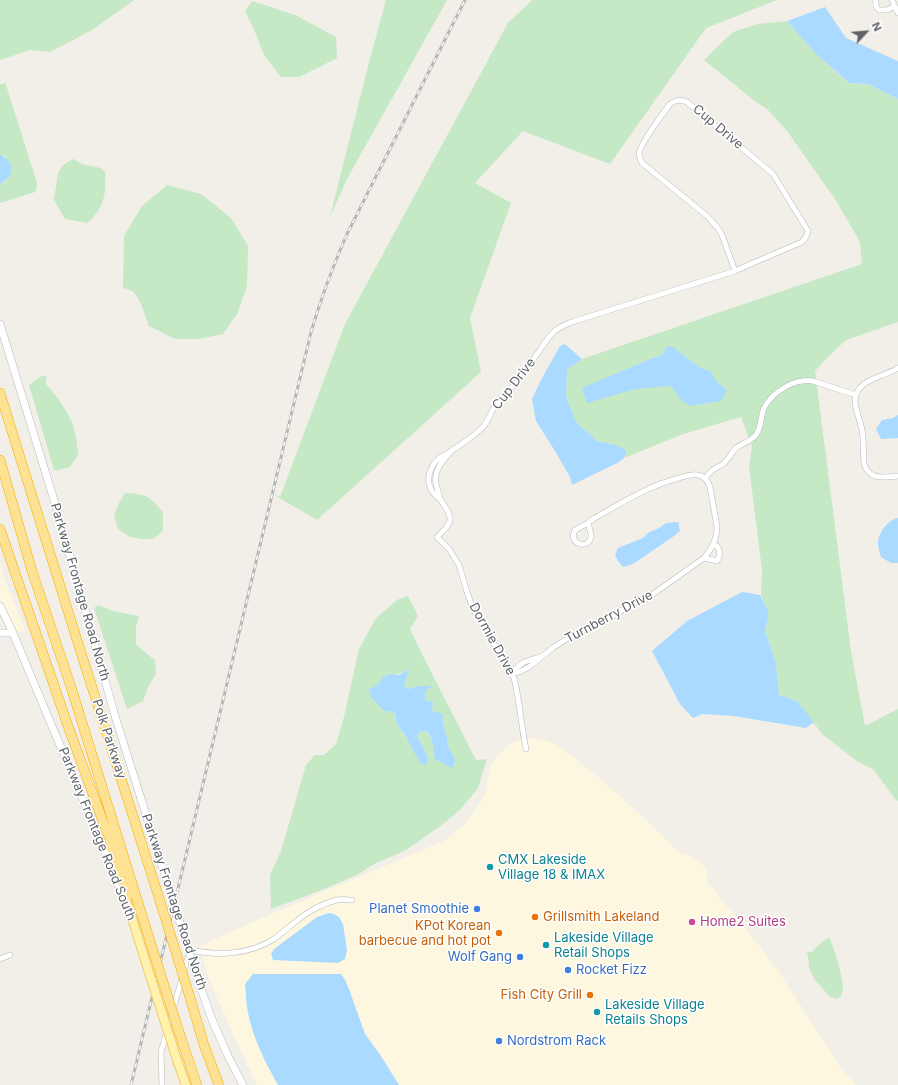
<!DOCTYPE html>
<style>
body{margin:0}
#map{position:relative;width:898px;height:1085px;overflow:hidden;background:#f1efe8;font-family:Inter,sans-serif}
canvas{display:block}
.north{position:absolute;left:846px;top:12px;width:40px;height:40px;-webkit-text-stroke:3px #fff;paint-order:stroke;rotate:64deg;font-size:11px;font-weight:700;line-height:16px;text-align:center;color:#5f6368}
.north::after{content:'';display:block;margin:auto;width:14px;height:18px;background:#5f6368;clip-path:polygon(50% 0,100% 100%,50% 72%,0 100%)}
</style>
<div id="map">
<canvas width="898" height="1085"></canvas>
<div class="north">N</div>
</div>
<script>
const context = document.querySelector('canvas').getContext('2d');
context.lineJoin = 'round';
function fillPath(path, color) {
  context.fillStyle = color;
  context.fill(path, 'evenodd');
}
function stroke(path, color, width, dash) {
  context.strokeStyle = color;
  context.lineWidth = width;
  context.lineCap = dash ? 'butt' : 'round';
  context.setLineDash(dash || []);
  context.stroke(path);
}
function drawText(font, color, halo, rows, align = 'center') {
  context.font = font + ' Inter,sans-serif';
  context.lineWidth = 3;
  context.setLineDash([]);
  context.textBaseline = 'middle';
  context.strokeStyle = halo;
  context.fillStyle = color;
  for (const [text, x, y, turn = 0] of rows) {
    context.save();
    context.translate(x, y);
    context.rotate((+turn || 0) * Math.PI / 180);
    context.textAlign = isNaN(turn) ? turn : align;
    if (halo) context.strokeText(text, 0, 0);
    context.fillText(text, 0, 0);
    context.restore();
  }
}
const commercial = new Path2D(`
 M0,561l3,14 23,57h-10v-2l-1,-1 -15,-30z
 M530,738l15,2 15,7 43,34 41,37 38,37 8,1 9,4 7,8 2,15 53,65 18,24 63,97 14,16h-599l-30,-64 -20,-47 -7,-28 55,-25 191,-81 22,-19 19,-30 1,-13 2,-10 6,-11 10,-10 10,-6z`);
const green = new Path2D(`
 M0,0h134l-42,30 -42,22 -20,-2 -30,10z
 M386,0h61l-100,179 -17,38 37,-147z
 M532,0h245l-71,28 -96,136 -87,-33 -48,52 36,20 -41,115 11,54 -164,148 -48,-28 11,5 65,-173 163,-301z
 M252,1l43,14 41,22 1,21 -38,19h-18l-17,-22 -11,-28 -8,-16z
 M787,21l30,34 31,28 20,1 30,15v223l-52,18 -20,19 -11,12 36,280 14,75 33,-17v92l-3,-2 -21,-29 -17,-9 -34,-26 -26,-34 -18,-6 -3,-32 -11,-32 3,-11v-10l-7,-15 1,-25 -13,-104 3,-19 -11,-30 -58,17 -59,24 2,-6 -11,-7 -18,-4 -21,-19 -10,-26 1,-26 15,-11 280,-95 -2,-22 -25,-43 -48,-68 -20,-22 -11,-7 -52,-42 29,-28 25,-8z
 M5,83l1,2 31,98v5l-2,4 -35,11v-19l6,-3v-24l-6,-2v-71z
 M73,159l11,6 17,3 4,4c1,22 0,36 -18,51l-22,-4 -11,-19 4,-27 6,-9z
 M167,185l34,9 30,24 17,28 -1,40 -10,28 -14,20 -24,5h-24l-26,-13c-4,-10 -8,-28 -17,-35 -2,-2 -6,-2 -9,-3l1,-52 18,-30z
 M46,375v9l13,16 7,11 6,11 4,15 2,18 -8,12 -11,3h-5l-25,-85 11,-8z
 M125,493c22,1 24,3 38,19v19l-10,8h-10l-13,-2 -12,-8 -4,-14 5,-12z
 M408,596l10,20 -8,13 12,25 54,106 11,-1 -9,29 -18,22 -17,14 -37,26 -32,14 -17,11 -38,16 -48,18 -1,-34 11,-24 25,-86 9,-10h9l12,-11 8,-27 15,-68 17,-31 21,-18zM406,669l2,4 -5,12 6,4 8,-3h15l-6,5 -1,10 8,2 -1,8 6,1 4,7 5,18 2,12 7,11 -4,7 -17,-7 -2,-17 -5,-11 -5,-1 -4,1 -2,4 8,15 -14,-6 -15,-22v-9l-8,-3h-2l-18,-22 7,-2 15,-13c8,2 10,0 16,-5z
 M98,605l15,6 26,5 -3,11v17l12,11 7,5 1,14 -8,13 -5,14 -16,8 -33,-101z
 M829,937c5,10 14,39 14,50 0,5 -2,9 -5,12l-8,-2 -15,-17 -6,-12 -1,-12 -1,-4h5l4,-5z`);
const water = new Path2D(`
 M825,7l21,31 52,23v38l-30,-15 -19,-1 -32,-28 -30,-34z
 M0,155h1c15,9 14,21 -1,29z
 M565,344l17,15 -15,11 -1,26 10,26 21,19 18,4 8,3 3,4 -2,6 -5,4 -47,23 -2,-8 -15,-26 -19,-30 -4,-22 9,-19 19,-34z
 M667,346l6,1 27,21 10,3 7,11 10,8 -6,11 -31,5 -8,-5 -11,-15 -36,3 -48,14 -5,-15 71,-30c8,0 11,-5 14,-12z
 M898,415v23l-17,1 -5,-10 6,-9 11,-2z
 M898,518v45h-7l-10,-6c-1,-4 -3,-9 -3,-13 -1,-9 10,-25 20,-26z
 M678,522l2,9 -6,5 -41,28 -10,3 -5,-6 -3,-6 3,-7 25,-10 5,-5 11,-5 7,-5z
 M742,592l18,3 8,15v10l-3,11 11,32 3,32 18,6 17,21 -8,6 -72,-12 -32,-2 -9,4 -13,-14 -28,-53 35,-30z
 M406,669l2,4 -4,13 5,3 8,-3h15l-6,5 -1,10h6l2,2 -1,8 6,1 5,3 -1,4 5,18 2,12 7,11 -4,8 -13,-7 -4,-1c-2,-10 -1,-19 -7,-28l-5,-1 -4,1 -2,4 8,15 3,7 -2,7 -6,-2 -14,-26 -10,-14v-9l-8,-3h-4l-13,-14 -3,-8c7,-2 11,-4 14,-11l8,-4 7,1h3z
 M329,913l5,1 5,3 4,7 4,26 -2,9 -7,4 -65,-3 -2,-6 3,-5 43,-32z
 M253,974h88l4,6 4,9 16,45 16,22 18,29h-121c-13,-23 -25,-47 -30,-72 -2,-9 -2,-19 -3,-29z`);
const street = new Path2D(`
 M876,0c-1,5 0,7 3,10h8l8,-4
 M892,0l6,13
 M898,368c-9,6 -27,10 -34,16 -17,13 -5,29 -2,46 2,11 1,22 2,34 6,17 19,13 34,12
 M453,449c-8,10 -20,20 -17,34 1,6 3,10 4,16 -12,-8 -14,-20 -8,-32 4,-9 13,-12 21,-17 10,-7 21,-14 29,-22 7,-7 9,-17 14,-24 7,-9 16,-16 23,-25 5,-7 11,-14 16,-22 7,-9 12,-20 21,-27 6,-4 12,-7 19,-9l160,-50 11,-5 56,-24 4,-5 2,-6 -3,-5 -32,-52 -86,-72c-7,-3 -11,-2 -17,2 -7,10 -30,39 -31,50 0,3 2,6 3,9l65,53 10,11 5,8 13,36
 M705,478c3,-3 5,-6 9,-9 3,-2 7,-3 10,-6 5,-4 7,-10 12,-15 5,-4 13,-6 18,-11 8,-8 6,-19 10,-29 8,-16 31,-30 49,-27l43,14
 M440,499c13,19 15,21 -3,38l12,12 10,16 8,27 6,17 41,69c6,23 7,48 12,71
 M588,523c1,4 3,9 3,13 -1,14 -24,9 -16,-6z
 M704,558l13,3c3,-5 4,-9 0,-15l-4,-1
 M512,673l7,-1 10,-5 25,-20 19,-12 42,-20 14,-10 17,-6 58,-41c8,-9 13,-18 13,-31l-7,-40c-2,-6 -6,-11 -12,-12 -6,-1 -13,1 -19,3 -31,8 -58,25 -86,41l-5,4
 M512,673c9,-12 15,-12 28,-16
 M0,959l10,-4
 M162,1085l-1,-33 29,-102c27,6 59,5 84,-11 10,-7 19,-16 29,-23 10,-7 22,-13 34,-16 5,-1 10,0 15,0`);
const secondary = new Path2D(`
 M0,324l54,176 61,216 51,162
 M0,606l13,27 25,60 70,166 13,34 6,9
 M0,633h13
 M197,977l14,40 16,37 16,31`);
const primary = new Path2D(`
 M127,902l19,61
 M177,1060l9,25`);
const highway = new Path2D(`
 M0,393l77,247 83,261
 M0,460l32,111 39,116 79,254
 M0,529l68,197 40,109 19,60v7
 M191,1001l13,44 15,40
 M182,1041l15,44`);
const rail = new Path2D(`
 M131,1085l180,-753c10,-34 22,-66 36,-98l118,-234`);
const secondaryBridge = new Path2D(`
 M166,878l31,99`);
const primaryBridge = new Path2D(`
 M146,963l31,97`);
const highwayBridge = new Path2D(`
 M160,901l31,100
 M150,941l32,100`);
const markers = [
 [490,867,4,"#0f9aa8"],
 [477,909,4,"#3f7fe0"],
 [535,917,4,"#e8710a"],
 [692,922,4,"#d1479c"],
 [499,933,4,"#e8710a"],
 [546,945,4,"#0f9aa8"],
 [520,957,4,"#3f7fe0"],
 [568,970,4,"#3f7fe0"],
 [590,995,4,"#e8710a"],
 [597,1012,4,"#0f9aa8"],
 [499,1041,4,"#3f7fe0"]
];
const streetNames = [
 ["Cup Drive",718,127,40],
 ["Cup Drive",514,384,-52],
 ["Parkway Frontage Road North",80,592,74],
 ["Turnberry Drive",609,617,-28],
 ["Dormie Drive",492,639,61],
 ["Polk Parkway",109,739,72],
 ["Parkway Frontage Road South",97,834,68],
 ["Parkway Frontage Road North",174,902,72]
];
const cultureNames = [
 ["CMX Lakeside",498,860],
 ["Village 18 & IMAX",498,875],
 ["Lakeside Village",554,938],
 ["Retail Shops",554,953],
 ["Lakeside Village",605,1005],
 ["Retails Shops",605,1020]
];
const shopNames = [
 ["Planet Smoothie",469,909],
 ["Wolf Gang",512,957],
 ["Rocket Fizz",576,970,"left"],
 ["Nordstrom Rack",507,1041,"left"]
];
const foodNames = [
 ["Grillsmith Lakeland",543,917,"left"],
 ["KPot Korean",491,926],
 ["barbecue and hot pot",491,941],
 ["Fish City Grill",582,995]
];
const hotelNames = [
 ["Home2 Suites",700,922]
];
fillPath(commercial, '#fef7e0');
fillPath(green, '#c5e8c5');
fillPath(water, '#aadaff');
stroke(street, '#b5b8bc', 6);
stroke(secondary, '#b6babf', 8);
stroke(primary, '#f2c960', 10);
stroke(highway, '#f9ab00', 10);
stroke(street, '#fff', 5);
stroke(secondary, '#fff', 7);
stroke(primary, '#fff2af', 8);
stroke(highway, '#fde293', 9);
stroke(rail, '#b6b7b8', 3);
stroke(rail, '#fff', 1.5, [4.5]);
stroke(secondaryBridge, '#b6babf', 8, []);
stroke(primaryBridge, '#f2c960', 10, []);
stroke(highwayBridge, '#f9ab00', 10, []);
stroke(secondaryBridge, '#fff', 7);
stroke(primaryBridge, '#fff2af', 8);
stroke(highwayBridge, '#fde293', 9);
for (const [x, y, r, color] of markers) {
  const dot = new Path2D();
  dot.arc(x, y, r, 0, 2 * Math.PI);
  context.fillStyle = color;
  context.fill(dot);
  stroke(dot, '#fff', 1.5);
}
drawText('13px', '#5f6368', '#fff', streetNames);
drawText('13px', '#0d838f', '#fff', cultureNames, 'left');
drawText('13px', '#366cbe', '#fff', shopNames, 'right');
drawText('13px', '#c56008', '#fff', foodNames, 'right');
drawText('13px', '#b23c85', '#fff', hotelNames, 'left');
</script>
